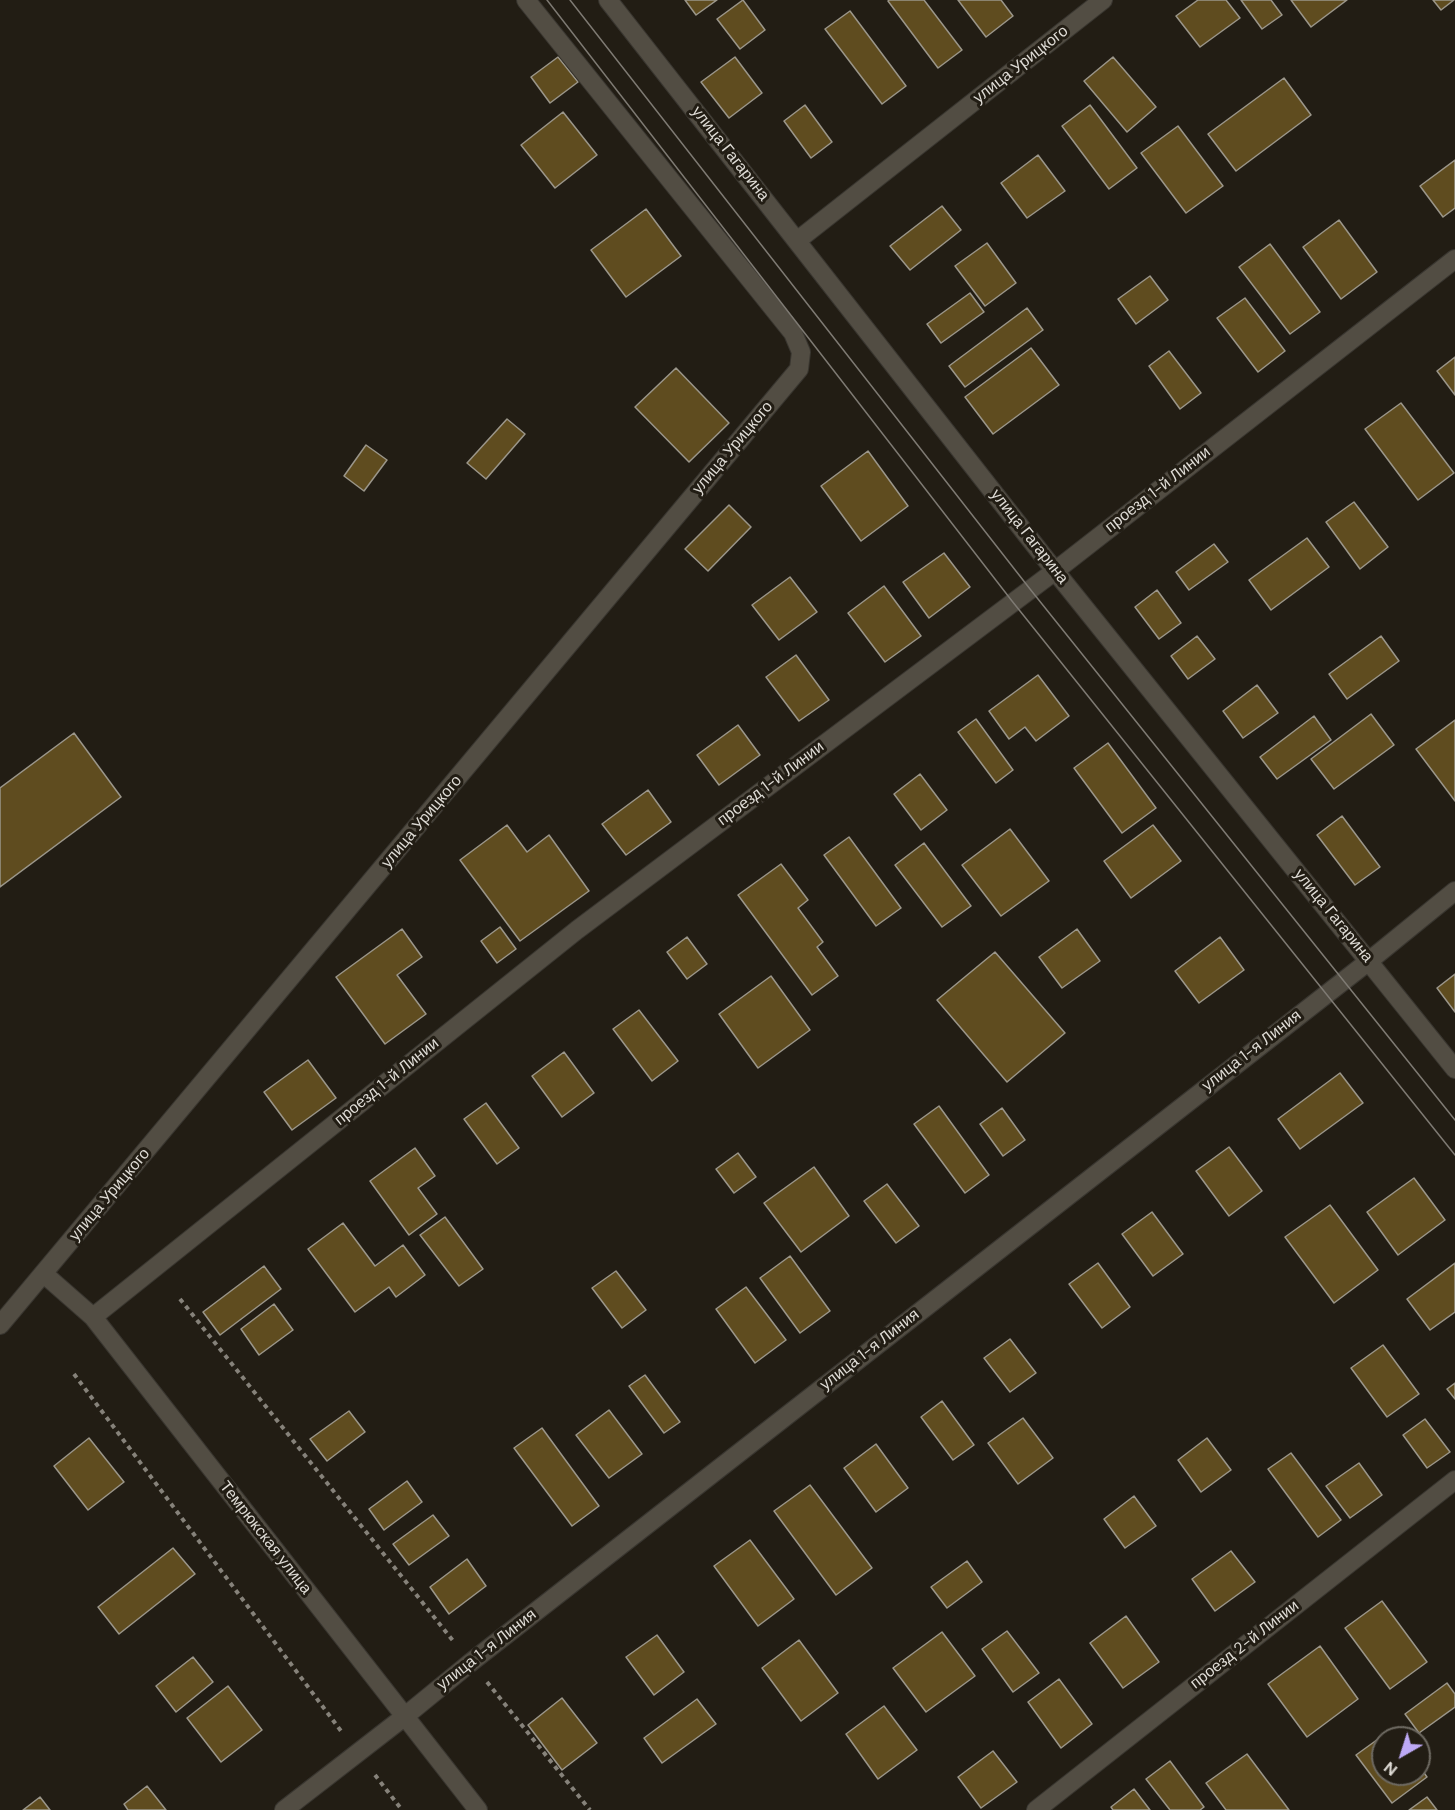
<!DOCTYPE html>
<meta charset="utf-8">
<style>
body{margin:0}
#map{position:relative;width:1455px;height:1810px;overflow:hidden;background:#221d14;font-family:"DM Sans",sans-serif}
canvas{display:block}
.north{position:absolute;left:1371px;top:1726px;width:60px;height:60px;box-sizing:border-box;background:#221d14;border:2px solid #6d6961;border-radius:50%;rotate:219deg;font-size:16px;font-weight:700;line-height:24px;text-align:center;color:#dedbd5}
.north::after{content:'';display:block;margin:auto;width:21px;height:27px;background:#bda9f5;clip-path:polygon(50% 0,100% 100%,50% 72%,0 100%)}
</style>
<div id="map">
<canvas width="1455" height="1810"></canvas>
<div class="north">N</div>
</div>
<script>
const context = document.querySelector('canvas').getContext('2d');
context.lineJoin = 'round';
function fillPath(path, color) {
  context.fillStyle = color;
  context.fill(path, 'evenodd');
}
function stroke(path, color, width, dash) {
  context.strokeStyle = color;
  context.lineWidth = width;
  context.lineCap = dash ? 'butt' : 'round';
  context.setLineDash(dash || []);
  context.stroke(path);
}
function drawText(font, color, halo, rows, align = 'center') {
  context.font = font + ' "DM Sans",sans-serif';
  context.lineWidth = 6;
  context.setLineDash([]);
  context.textBaseline = 'middle';
  context.strokeStyle = halo;
  context.fillStyle = color;
  for (const [text, x, y, turn = 0] of rows) {
    context.save();
    context.translate(x, y);
    context.rotate((+turn || 0) * Math.PI / 180);
    context.textAlign = isNaN(turn) ? turn : align;
    if (halo) context.strokeText(text, 0, 0);
    context.fillText(text, 0, 0);
    context.restore();
  }
}
const building = new Path2D(`
 M685,0h32l-21,15z
 M743,0l22,30 -25,19 -23,-30z
 M889,0h35l38,50 -24,18 -50,-67z
 M958,0h43l12,16 -27,21z
 M1198,0h28l14,18 -40,29 -24,-31z
 M1241,0h30l11,15 -20,14z
 M1291,0h56l-36,27z
 M1433,0h21l-13,10z
 M850,11l56,75 -24,18 -57,-75z
 M558,57l20,25 -28,21 -19,-26z
 M735,57l27,36 -33,25 -28,-36z
 M1113,57l43,50 -29,25 -43,-51z
 M1284,78l27,37 -75,56 -28,-37z
 M805,105l27,37 -21,16 -27,-37z
 M1090,105l47,63 -28,21 -47,-63z
 M563,112l34,43 -42,33 -34,-43z
 M1178,126l45,60 -37,27 -45,-60z
 M1038,155l27,36 -38,27 -26,-35z
 M1455,160v48l-12,9 -23,-31z
 M942,206l19,24 -51,40 -20,-24z
 M646,209l35,47 -55,41 -35,-47z
 M1339,220l38,52 -36,27 -38,-52z
 M987,243l29,40 -31,23 -30,-40z
 M1270,244l50,68 -30,22 -51,-67z
 M1150,276l18,24 -32,24 -18,-25z
 M970,293l14,19 -43,31 -14,-19z
 M1245,298l40,53 -27,21 -41,-54z
 M1027,308l16,22 -78,57 -16,-21z
 M1031,348l28,37 -66,49 -28,-37z
 M1169,351l32,42 -21,16 -31,-43z
 M1455,357v38l-18,-24z
 M676,368l53,55 -40,39 -54,-55z
 M1401,403l53,70 -36,27 -53,-71z
 M507,419l18,15 -39,45 -19,-16z
 M366,445l21,15 -23,31 -20,-15z
 M868,451l40,55 -47,35 -40,-55z
 M1354,502l34,45 -28,22 -34,-47z
 M729,505l22,22 -43,44 -23,-22z
 M1307,538l22,29 -58,43 -22,-30z
 M1214,544l14,18 -39,28 -13,-18z
 M944,553l26,34 -41,31 -26,-36z
 M790,577l27,35 -38,28 -27,-35z
 M884,586l37,50 -36,26 -37,-49z
 M1157,590l24,33 -22,16 -24,-32z
 M1197,636l18,23 -27,20 -17,-23z
 M1381,636l18,25 -52,38 -18,-25z
 M796,655l33,45 -30,21 -33,-44z
 M1038,675l31,41 -33,25 -11,-14 -16,12 -20,-28z
 M1257,685l21,28 -35,25 -20,-27z
 M1371,714l23,31 -60,44 -23,-30z
 M1314,716l17,24 -54,39 -17,-22z
 M976,719l37,51 -17,13 -38,-51z
 M1455,720v81l-39,-52z
 M738,725l22,30 -41,30 -22,-30z
 M74,733l47,64 -121,90v-99z
 M1108,743l48,65 -34,25 -48,-65z
 M920,774l27,36 -26,20 -27,-36z
 M648,790l23,32 -45,33 -24,-31z
 M1342,816l38,51 -25,18 -38,-50z
 M507,825l20,27 22,-17 40,56 -69,50 -60,-81z
 M1153,825l28,36 -50,37 -27,-37z
 M1010,829l39,52 -48,35 -39,-51z
 M849,837l52,71 -25,18 -52,-71z
 M924,843l47,63 -29,21 -47,-62z
 M781,864l27,36 -10,8 25,34 -6,5 21,29 -26,19 -74,-100z
 M500,927l16,22 -19,14 -16,-22z
 M402,929l20,28 -25,18 29,39 -41,30 -49,-67z
 M1077,929l23,32 -38,27 -23,-31z
 M687,937l20,27 -20,15 -20,-27z
 M1220,937l24,33 -45,33 -24,-32z
 M995,952l70,81 -58,49 -70,-82z
 M1455,974v38l-18,-24z
 M771,976l39,54 -52,38 -39,-54z
 M639,1010l39,51 -26,20 -39,-52z
 M564,1052l30,41 -32,24 -30,-41z
 M308,1060l28,38 -44,32 -28,-38z
 M1340,1073l23,30 -63,46 -22,-30z
 M486,1103l33,45 -22,16 -33,-45z
 M939,1106l50,69 -24,18 -51,-69z
 M1002,1108l23,32 -22,16 -23,-32z
 M1229,1147l33,44 -33,25 -33,-45z
 M415,1148l20,28 -17,12 19,26 -28,21 -39,-54z
 M738,1153l18,24 -22,16 -18,-24z
 M814,1167l35,49 -48,36 -37,-49z
 M1414,1178l31,42 -47,35 -31,-43z
 M887,1184l32,42 -23,17 -32,-42z
 M1330,1205l48,65 -44,33 -49,-66z
 M1152,1212l31,42 -30,22 -31,-42z
 M445,1217l38,52 -24,17 -39,-51z
 M343,1223l32,43 28,-21 22,30 -29,22 -7,-10 -34,25 -47,-63z
 M790,1256l40,55 -30,22 -40,-55z
 M1098,1263l32,44 -28,21 -33,-44z
 M1455,1263v49l-25,18 -23,-31z
 M264,1266l17,23 -61,46 -17,-23z
 M616,1271l30,39 -24,18 -30,-40z
 M746,1287l40,53 -31,23 -39,-54z
 M274,1304l19,26 -34,25 -18,-26z
 M1010,1339l26,34 -26,19 -26,-34z
 M1383,1345l36,49 -32,23 -36,-49z
 M645,1375l35,47 -16,11 -35,-47z
 M1455,1383v16l-8,-10z
 M942,1401l32,44 -21,15 -32,-43z
 M609,1410l33,44 -33,24 -33,-43z
 M349,1411l16,21 -38,29 -17,-22z
 M1023,1418l30,40 -35,26 -30,-41z
 M1425,1419l25,33 -23,16 -24,-33z
 M542,1428l57,78 -27,20 -58,-78z
 M89,1438l35,44 -36,28 -34,-44z
 M1207,1438l24,32 -30,22 -23,-32z
 M876,1444l32,44 -32,24 -32,-44z
 M1291,1453l50,67 -23,17 -50,-68z
 M1359,1463l23,32 -32,23 -24,-32z
 M407,1481l15,21 -38,28 -15,-21z
 M810,1485l62,83 -36,27 -62,-84z
 M1134,1496l22,30 -31,22 -21,-29z
 M433,1515l16,21 -40,29 -16,-21z
 M750,1540l44,59 -36,27 -44,-60z
 M173,1548l22,26 -76,60 -21,-27z
 M1231,1551l24,31 -40,29 -23,-32z
 M467,1559l19,27 -37,28 -19,-27z
 M967,1561l15,21 -35,26 -16,-21z
 M1382,1601l45,61 -37,27 -45,-61z
 M1126,1616l33,46 -36,26 -33,-45z
 M1007,1631l32,42 -26,19 -31,-43z
 M942,1632l33,44 -49,36 -33,-44z
 M657,1635l27,37 -30,23 -28,-38z
 M799,1640l39,53 -37,28 -39,-53z
 M1320,1646l38,53 -51,38 -39,-53z
 M193,1657l20,25 -37,30 -20,-26z
 M1059,1679l33,45 -31,24 -33,-46z
 M1447,1683l8,11v13l-36,26 -14,-19z
 M228,1686l34,44 -41,32 -34,-44z
 M562,1698l35,45 -35,27 -34,-45z
 M697,1699l19,25 -54,39 -18,-25z
 M884,1706l33,44 -39,29 -32,-45z
 M1392,1729l6,9h-15v36h36v-8l8,11 -35,26 -36,-48z
 M993,1751l24,31 -36,26 -23,-31z
 M1247,1754l42,56h-63l-20,-27z
 M1170,1761l34,46 -4,3h-30l-24,-31z
 M147,1786l19,24h-38l-4,-6z
 M1134,1789l16,21h-37l-2,-3z
 M40,1797l10,13h-27z
 M1427,1797l10,13h-28z`);
const path = new Path2D(`
 M180,1299l274,343
 M74,1374l267,357
 M487,1682l103,128
 M375,1775l27,35`);
const minor = new Path2D(`
 M608,0l447,571 400,498
 M798,240l305,-240
 M44,1274l49,43 385,493
 M93,1317l484,-387 478,-359 400,-312
 M0,1325l799,-956 2,-17 -8,-19 -267,-333
 M284,1810l120,-93 66,-54 899,-702 86,-70
 M1036,1810l419,-330`);
const tram = new Path2D(`
 M547,0l465,601 443,554
 M570,0l460,589 425,531`);
const streetNames = [
 ["улица Урицкого",1021,65,-38],
 ["улица Гагарина",730,154,52],
 ["улица Урицкого",733,448,-50],
 ["проезд 1-й Линии",1158,490,-38],
 ["улица Гагарина",1029,537,52],
 ["проезд 1-й Линии",771,784,-37],
 ["улица Урицкого",422,822,-50],
 ["улица Гагарина",1333,916,51],
 ["улица 1-я Линия",1252,1051,-38],
 ["проезд 1-й Линии",387,1082,-39],
 ["улица Урицкого",110,1195,-50],
 ["улица 1-я Линия",870,1350,-38],
 ["Темрюкская улица",265,1538,52],
 ["проезд 2-й Линии",1245,1645,-38],
 ["улица 1-я Линия",487,1650,-38]
];
fillPath(building, '#5f4c1f');
stroke(building, '#9b968a', 1.5);
stroke(minor, '#393630', 20);
stroke(path, '#86827a', 4, [4.5, 4.5]);
stroke(minor, '#524d43', 18);
stroke(tram, '#7e7a73', 1.5);
drawText('16px', '#dedbd5', '#221d14', streetNames);
</script>
